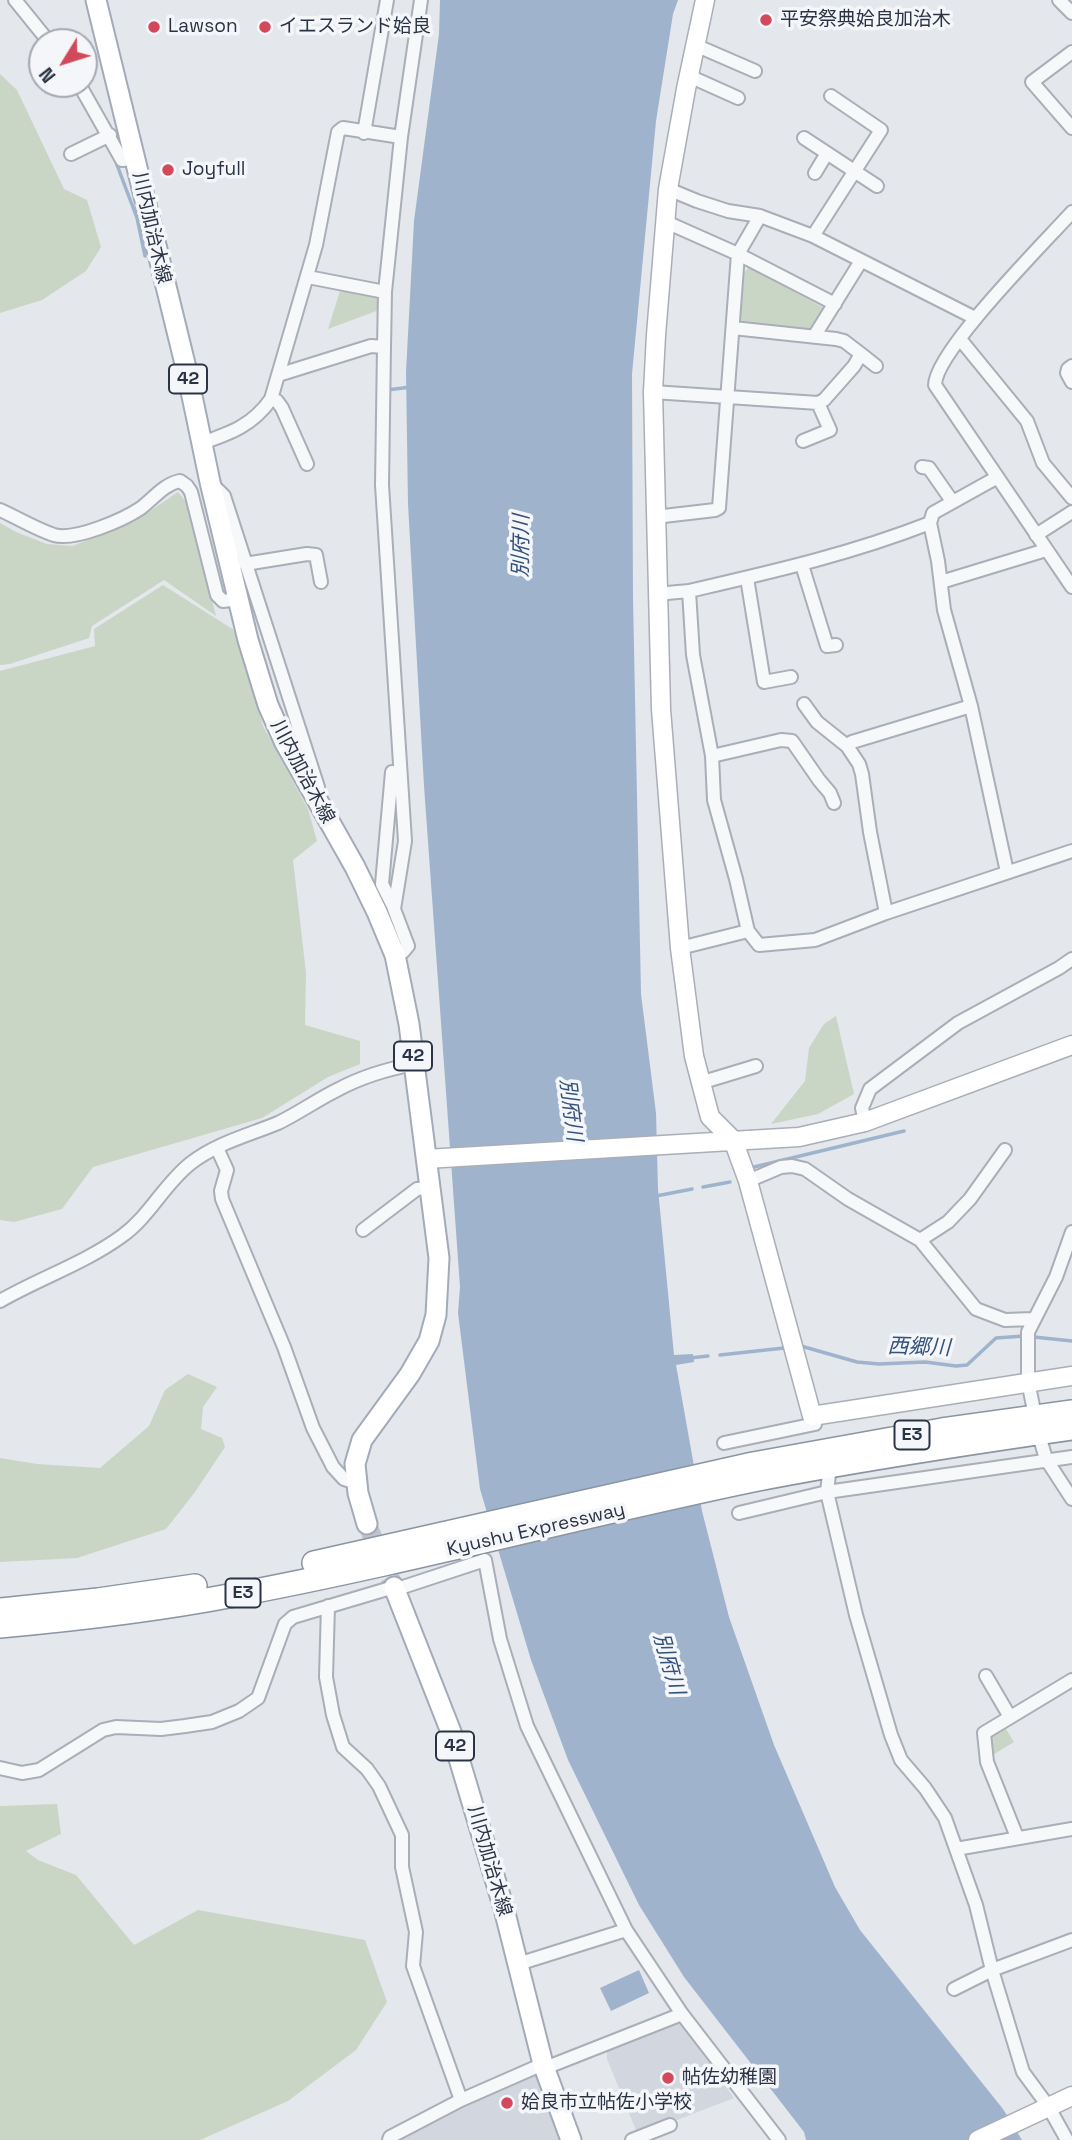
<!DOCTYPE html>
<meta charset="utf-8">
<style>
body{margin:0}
#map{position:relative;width:1072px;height:2140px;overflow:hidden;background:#e4e7ec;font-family:"Space Grotesk",sans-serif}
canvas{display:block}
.north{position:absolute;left:28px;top:28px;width:70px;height:70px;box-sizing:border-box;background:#f4f6f9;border:2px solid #a4a8b1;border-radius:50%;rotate:232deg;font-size:19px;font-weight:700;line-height:28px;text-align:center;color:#2b3445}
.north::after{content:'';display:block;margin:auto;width:24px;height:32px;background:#d1495b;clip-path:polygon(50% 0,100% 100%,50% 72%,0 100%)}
</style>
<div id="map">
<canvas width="1072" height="2140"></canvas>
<div class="north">N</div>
</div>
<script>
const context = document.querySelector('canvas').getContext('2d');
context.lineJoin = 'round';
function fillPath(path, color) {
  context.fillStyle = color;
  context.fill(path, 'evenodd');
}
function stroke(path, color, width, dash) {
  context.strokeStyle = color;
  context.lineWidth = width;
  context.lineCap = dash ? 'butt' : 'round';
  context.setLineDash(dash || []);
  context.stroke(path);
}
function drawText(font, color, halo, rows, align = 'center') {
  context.font = font + ' "Space Grotesk","Noto Sans JP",sans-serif';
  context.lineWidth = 7;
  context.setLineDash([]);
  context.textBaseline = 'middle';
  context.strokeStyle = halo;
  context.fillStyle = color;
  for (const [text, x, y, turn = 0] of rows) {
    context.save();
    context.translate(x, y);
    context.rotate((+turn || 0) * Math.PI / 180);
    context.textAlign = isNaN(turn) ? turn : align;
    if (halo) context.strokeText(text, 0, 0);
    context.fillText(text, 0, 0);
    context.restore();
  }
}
const built = new Path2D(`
 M679,2020l55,78 -96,37 -31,-76v-8z
 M536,2070l27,70h-170l3,-5z`);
const green = new Path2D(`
 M0,74l17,16 47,99 23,11 14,47 -15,24 -44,29 -42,13z
 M749,267l75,41 -12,22 -73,-7 4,-49z
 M340,291l40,7 -1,12 -51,19z
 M178,492l9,11 29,113 -52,-36 -72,46 -3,12 -79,26 -10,1v-142l16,9 31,12 26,2 68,-29z
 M163,585l71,45 29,96 45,83 9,32 -24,19 13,113 -1,52 55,16v23l-32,13 -66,41 -169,49 -31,42 -48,13 -14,-2v-549l95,-25 -1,-17z
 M836,1016l18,78 -36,20 -47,10 34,-43 4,-33 15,-24z
 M188,1374l29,13 -14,20 -2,22 21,9 3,9 -30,45 -29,37 -89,29 -77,4v-104l37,6 63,4 49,-42 16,-36z
 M1003,1724l11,18 -23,14 -5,-22z
 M57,1804l4,30 -35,17 12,9 38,15 58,70 64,-35 167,30 22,62 -31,48 -68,51 -88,39h-200v-334z`);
const water = new Path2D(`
 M440,0h238l-5,14 -17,107 -24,253 1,225 8,395 15,119 2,76 16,166 19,-1 1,8 -18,3 26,146 27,106 45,128 61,142 25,43 143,179 19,31h-216l-2,-8 -120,-155 -45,-72 -71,-145 -37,-100 -51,-171 -22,-176 2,-26 -36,-501 -16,-282 -2,-132 8,-151 25,-187z
 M639,1970l10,23 -38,18 -11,-23z`);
const stream = new Path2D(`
 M114,157l23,61 8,38
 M387,390l24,-3
 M754,1167l150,-36
 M703,1187l27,-5
 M656,1196l36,-7
 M1034,1337l38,4
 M801,1346l56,16 22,2 46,-2 31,4 11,-1 29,-27 28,-2
 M720,1355l64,-7
 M690,1358l18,-2`);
const primaryTunnel = new Path2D(`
 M367,1524l27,63`);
const street = new Path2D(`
 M15,0l34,42
 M1059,0l13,13
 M695,45l60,26
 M1072,52l-40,30 40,46
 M689,76l49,22
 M79,84l43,76 13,-1
 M364,133l23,-133
 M804,138l73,48
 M71,154l39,-19
 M815,173l12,-20
 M668,189l29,12 31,10 32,5 53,20 162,82
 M1072,212c-27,30 -137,140 -137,173l137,202
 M666,222l72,32 97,50
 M813,236l68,-106 -50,-34
 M308,277l77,15 16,-155
 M815,335l46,-74
 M960,339l67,82 16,42 29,35
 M384,347l-2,138 23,356 -11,68 14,37 -5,6 -8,3
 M861,354l15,12
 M1072,366l-4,3 -1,4 5,9
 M278,375l93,-29 13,1 1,-55
 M653,392l165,11 6,-3 30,-34 7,-12 -17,-13 -8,-2 -103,-11
 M271,399l6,2 5,7 25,56
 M803,441l27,-11 -12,-27
 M202,443c29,-10 51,-18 69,-44l45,-154 22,-113 5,-4 58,9 20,-137
 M922,467l7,1 23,33
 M996,478l-63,35 -3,10 8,38 6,49 27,96 36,166
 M213,485l11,11 94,291
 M0,510c18,8 36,19 54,25 21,6 69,-15 87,-27 12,-9 23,-24 39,-27l7,5 4,6 26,103 6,6 15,-2
 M655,517l60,-7 4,-2 19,-254 22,-38
 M930,523c-79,31 -159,49 -241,68l4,64 19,101 2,44 22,79 12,52 11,14 56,-5 71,-27 186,-62
 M1036,535l36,-23
 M245,564l62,-10 9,1 5,27
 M802,565l25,81 9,-1
 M747,578l17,104 27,-5
 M941,582l105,-32
 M656,594l33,-3
 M804,704l13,18 30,24 12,18 3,10 8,58 16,81
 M847,746l5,-4 119,-36
 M712,756l69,-16 11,1 27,39 11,13 4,10
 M392,772l-10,112 12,24
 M680,948l68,-17
 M700,1083l56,-17
 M865,1122l-3,-14 8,-19 88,-66 101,-55 13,-9
 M217,1148l10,22 -6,21 1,8 62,148 29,81 20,39 11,12 13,4
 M748,1181l33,-14 11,-1 13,3 43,30 72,41 56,69 29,11 28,-1
 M363,1230l54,-41 12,-1
 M920,1240l28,-18 22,-23 35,-49
 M0,1301c40,-23 85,-38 122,-65 28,-20 42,-52 69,-73 26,-20 58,-28 87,-40 21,-10 40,-24 61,-34 24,-13 49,-20 75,-25
 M1033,1406l-5,-25v-49l28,-55 16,-45
 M1041,1442l5,17 26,40
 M724,1443l91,-19
 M829,1474l-2,18 29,123 35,120 10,25 24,28 20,30 31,87 16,65 31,102 25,34 19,34
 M739,1513l88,-21 245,-35
 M328,1606l-2,71 7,38 10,32 24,22 12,17 23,49v32l14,65 -3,34 48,134
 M986,1676l24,41
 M0,1768l22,5 17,-3 64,-40 13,-3 45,2 24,-3 27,-4 27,-11 19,-13 27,-74 8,-7 101,-30h9l82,-27 15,79 27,87 99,204 56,84 97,126
 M1017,1837l-30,-75 -3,-29 88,-53
 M956,1849l116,-20
 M518,1964l108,-34
 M954,1989l38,-19 80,-30
 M545,2068l137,-54
 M389,2140l1,-3 71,-37 82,-36
 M632,2140l38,-15`);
const secondary = new Path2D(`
 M705,0l-19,89 -18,100 -12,146 -3,57 8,317 19,239 14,108 16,61 23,23 15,41 64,235 260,-40
 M426,1159l373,-22 66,-15 207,-77
 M978,2140l94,-44`);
const primary = new Path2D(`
 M96,0l91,372 23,110 38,158 20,65 16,36 71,126 22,45 18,43 14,69 30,234 -3,57 -7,26 -19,33 -48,66 -7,24 3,29 9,31
 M394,1587l57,145 53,177 39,155 28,76`);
const highway = new Path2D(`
 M314,1563l439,-99 189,-34 130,-18
 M0,1610l98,-10 97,-14
 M0,1626c78,-7 156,-16 234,-31 176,-33 349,-80 524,-116 104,-20 209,-36 314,-51`);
const markers = [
 [766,20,7,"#d1495b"],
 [154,27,7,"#d1495b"],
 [265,27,7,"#d1495b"],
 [168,170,7,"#d1495b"],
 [668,2078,7,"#d1495b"],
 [507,2103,7,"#d1495b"]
];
const shields = [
 [188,379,38],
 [413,1056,38],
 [912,1435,35],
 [243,1593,35],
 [455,1746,38]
];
const shieldNames = [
 ["42",188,379],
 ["42",413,1056],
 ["E3",912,1435],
 ["E3",243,1593],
 ["42",455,1746]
];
const poiNames = [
 ["平安祭典姶良加治木",780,20],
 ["Lawson",168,27],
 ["イエスランド姶良",279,27],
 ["Joyfull",182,170],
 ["帖佐幼稚園",682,2078],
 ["姶良市立帖佐小学校",521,2103]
];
const streetNames = [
 ["川内加治木線",151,228,77],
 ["川内加治木線",302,772,62],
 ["Kyushu Expressway",536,1530,-13],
 ["川内加治木線",489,1861,74]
];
const waterNames = [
 ["別府川",522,546,-89],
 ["別府川",570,1110,83],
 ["西郷川",919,1348,2],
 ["別府川",668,1664,74]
];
fillPath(built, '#d2d6de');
fillPath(green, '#c9d6c5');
fillPath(water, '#9fb4cc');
stroke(stream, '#9fb4cc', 3.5);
stroke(primaryTunnel, '#bfc3cb', 19, [19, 10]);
stroke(street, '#a9aeb7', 16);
stroke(secondary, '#a9aeb7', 21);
stroke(primary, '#a3abb8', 23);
stroke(highway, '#8b94a3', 26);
stroke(street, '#f7f8fa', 12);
stroke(secondary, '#fff', 18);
stroke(primary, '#fff', 19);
stroke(highway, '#fff', 23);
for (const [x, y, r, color] of markers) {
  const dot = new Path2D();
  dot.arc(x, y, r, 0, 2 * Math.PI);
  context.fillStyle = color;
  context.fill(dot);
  stroke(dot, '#f4f6f9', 2.5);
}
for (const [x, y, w] of shields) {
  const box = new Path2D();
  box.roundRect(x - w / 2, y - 14.5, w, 29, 5);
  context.fillStyle = '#f4f6f9';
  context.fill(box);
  stroke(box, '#2b3445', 2);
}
drawText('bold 18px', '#2b3445', null, shieldNames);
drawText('19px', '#2b3445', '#f4f6f9', poiNames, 'left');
drawText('19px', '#2b3445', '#f4f6f9', streetNames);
drawText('italic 21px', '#34527a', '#f4f6f9', waterNames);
</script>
